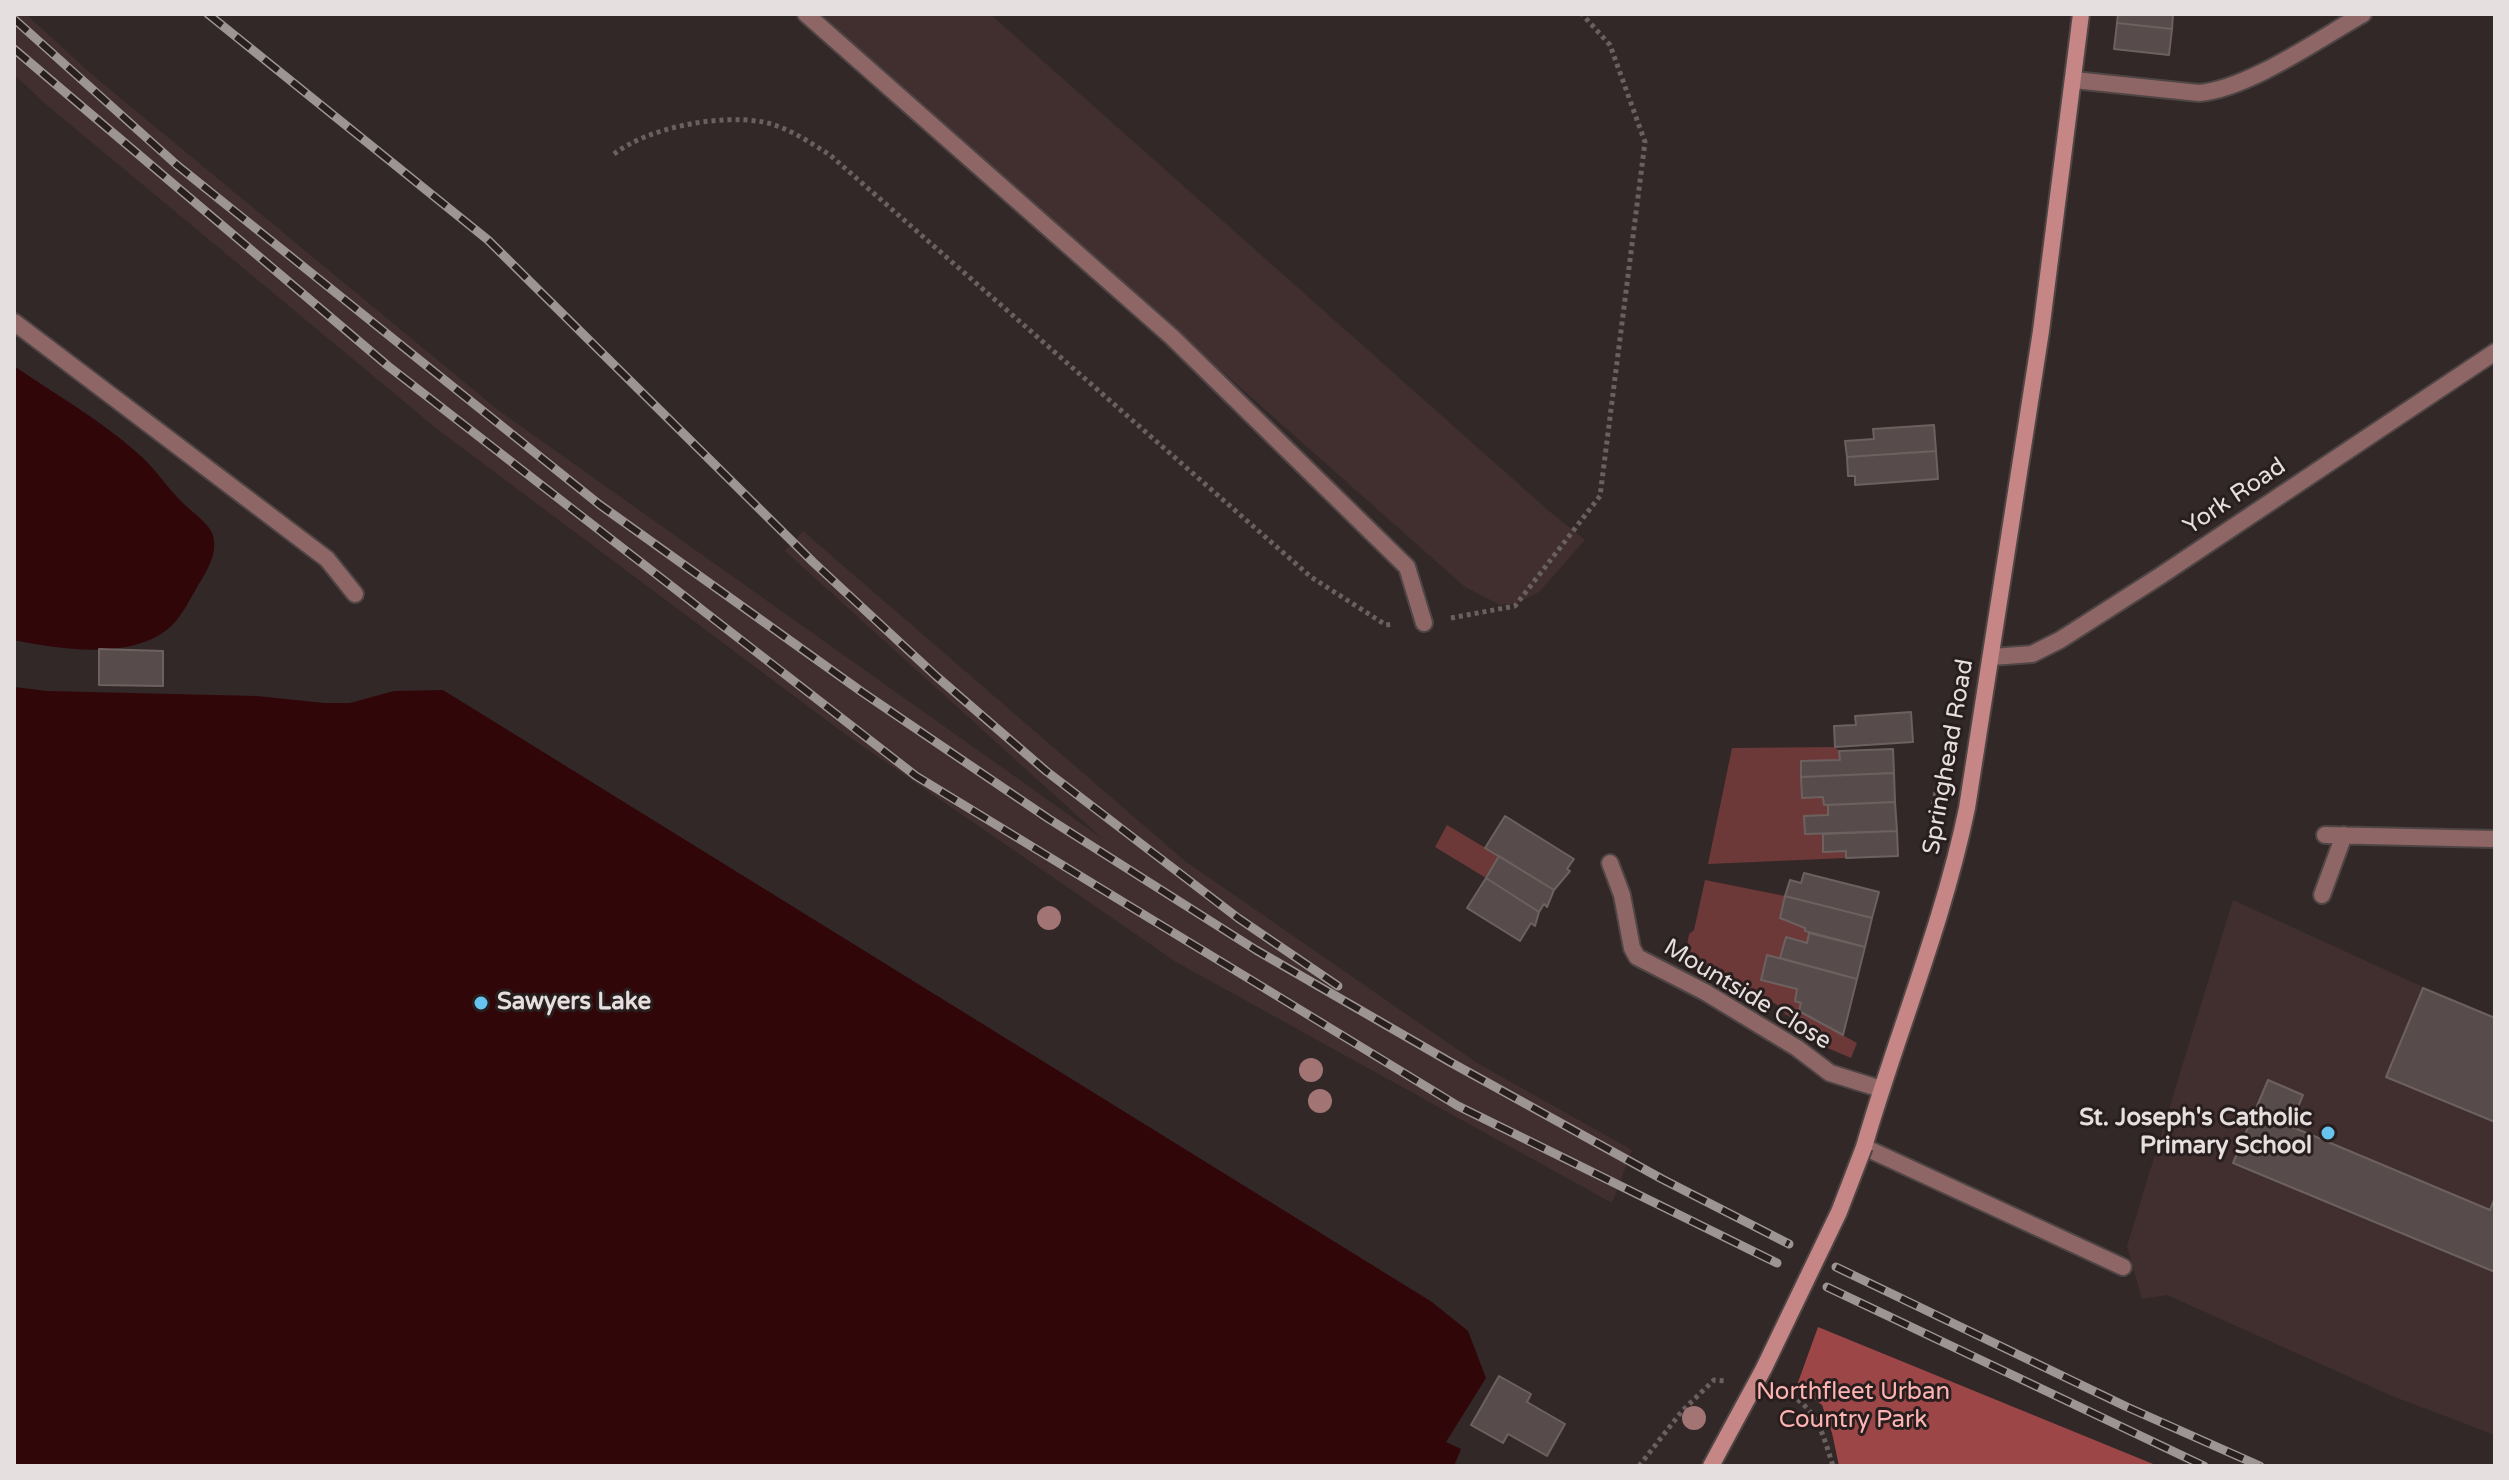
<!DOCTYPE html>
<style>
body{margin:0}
#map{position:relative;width:2509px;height:1480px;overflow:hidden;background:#322828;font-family:"Varela Round",sans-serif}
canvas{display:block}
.frame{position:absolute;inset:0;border:16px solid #e6dfdf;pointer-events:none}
</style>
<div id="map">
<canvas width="2509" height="1480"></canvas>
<div class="frame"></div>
</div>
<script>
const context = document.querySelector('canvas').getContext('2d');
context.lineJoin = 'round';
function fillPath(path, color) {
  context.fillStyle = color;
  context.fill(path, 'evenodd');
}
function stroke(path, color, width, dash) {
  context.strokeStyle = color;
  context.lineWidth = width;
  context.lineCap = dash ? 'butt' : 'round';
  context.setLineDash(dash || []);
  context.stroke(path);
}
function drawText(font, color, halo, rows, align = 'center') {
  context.font = font + ' "Varela Round",sans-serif';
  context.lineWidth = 6;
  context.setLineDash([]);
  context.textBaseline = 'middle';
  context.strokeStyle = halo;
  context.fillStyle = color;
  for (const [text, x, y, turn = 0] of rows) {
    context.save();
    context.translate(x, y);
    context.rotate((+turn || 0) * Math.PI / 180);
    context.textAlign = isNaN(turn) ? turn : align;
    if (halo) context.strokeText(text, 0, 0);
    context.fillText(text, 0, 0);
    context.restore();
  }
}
const built = new Path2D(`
 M14,14h12l64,59 408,337 605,429 -318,-288 18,-20 382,330 292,202 155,87 -20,53 -436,-241 -331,-228 -408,-305 -395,-328 -28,-27z
 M819,14h171l559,497 36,29 -46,52 -22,11 -17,2 -35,-18z
 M2233,900l262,120v415l-103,-39 -225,-101 -25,4 -15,-53z`);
const green = new Path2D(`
 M1835,747l4,4 1,9 -39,2 22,35 1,8h4v10l-24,1 1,18h18v18l23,-1v7l-138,6 24,-116z
 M1447,825l52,31 -13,22 -51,-31z
 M1705,880l80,16 -5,22 25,10v3l4,2 -2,10 -21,-6 -6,21 -13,-2 -6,24 36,9 -2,12 6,2 -2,8 58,32 -6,15 -33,-14 -14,-20 -19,-10 -9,-10 -66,-33 -22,-16 -2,-2 3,-19 5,-4z`);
const forest = new Path2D(`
 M1818,1327l340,139h-319l-7,-33 -10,-28 -25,-20z`);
const water = new Path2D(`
 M14,366c41,28 93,58 129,92 13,12 23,28 36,41 9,10 23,19 30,29 12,16 1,38 -7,51 -9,14 -16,30 -26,42 -35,41 -115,29 -162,19z
 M14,687l33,4 210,5 67,7h26l44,-12 49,-1 989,612 36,29 18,47 -40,64 15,7 -7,17h-1440z`);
const building = new Path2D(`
 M2118,14h55l-1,15 -55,-6z
 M2117,23l55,6 -3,26 -55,-6z
 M1934,425l2,26 -89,6 -2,-16 29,-2 -1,-10z
 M1936,451l2,28 -83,6v-9h-7l-1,-19z
 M99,649l64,2v35l-64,-1z
 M1911,712l2,30 -78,5 -1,-21 22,-1 -1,-9z
 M1893,749l1,24 -93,4v-16l39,-1 -1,-9z
 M1894,773l1,29 -71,3 -1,-8 -21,1 -1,-21z
 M1895,802l2,29 -92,3 -1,-18 24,-1v-10z
 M1505,816l69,43 -7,10 3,2 -16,19 -69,-42z
 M1897,831l1,25 -52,2v-7l-23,1v-18z
 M1499,856l55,34 -7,17 -3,-3 -5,8 -53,-34z
 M1804,873l75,19 -7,26 -87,-22 5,-16 11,3z
 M1486,878l53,34 -4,14 -4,-3 -11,18 -53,-33z
 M1785,896l87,22 -7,29 -60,-16v-3l-25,-10z
 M1809,933l56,14 -8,32 -77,-21 6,-21 21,6z
 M1767,955l90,24 -14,56 -44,-24 2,-8 -6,-2 2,-12 -36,-9z
 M2423,988l72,30v104l-109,-45z
 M2268,1080l35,15 -13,31 200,84 5,-13v75l-262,-109z
 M1499,1376l32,18 -4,8 38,22 -18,32 -39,-22 -5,9 -32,-18z`);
const path = new Path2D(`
 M614,154c35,-27 106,-40 149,-32 25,5 46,20 67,33l481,422 75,48 8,-1
 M1451,618l64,-12 85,-110 45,-354 -35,-97 -28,-31
 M1932,812l5,-26
 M1784,1391c34,18 38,41 49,75
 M1639,1466l43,-55 32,-31 12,1`);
const lane = new Path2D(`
 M806,14l366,323 235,230 17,56
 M14,322l313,237 28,35
 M1864,1147l259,120`);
const street = new Path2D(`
 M2074,80l125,13c49,-4 120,-54 164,-79
 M1992,657l40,-3 28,-14 100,-64 335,-224
 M2325,835l170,4
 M1610,863l12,32 10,53 5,9 68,35 92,56 33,25 51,16
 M2322,895l22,-60`);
const secondary = new Path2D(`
 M1864,1147c33,-114 79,-223 103,-339l74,-477 40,-317
 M1711,1466l53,-98`);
const rail = new Path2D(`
 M208,14l280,226 325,322 123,114 110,95 192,147 100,68
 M14,19l164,147 422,339 262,187 187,127 207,131 194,112 212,117 127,65
 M14,49l374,317 528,410 542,330 319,157
 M1836,1267l291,140 133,59
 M1827,1287l377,179`);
const secondaryBridge = new Path2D(`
 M1764,1368l75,-156 25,-65`);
const trees = [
 [1049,918],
 [1311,1070],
 [1320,1101],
 [1694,1418]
];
const markers = [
 [481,1003,8,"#67c4f0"],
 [2328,1133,8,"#67c4f0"]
];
const streetNames = [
 ["York Road",2235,497,-34],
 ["Springhead Road",1949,757,-80],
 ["Mountside Close",1747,995,31]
];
const poiNames = [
 ["Sawyers Lake",497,1003],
 ["St. Joseph's Catholic",2312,1119,"right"],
 ["Primary School",2312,1147,"right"]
];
const parkNames = [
 ["Northfleet Urban",1853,1393],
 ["Country Park",1853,1421]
];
fillPath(built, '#402f2e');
fillPath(green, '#6c3838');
fillPath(forest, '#9c4648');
fillPath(water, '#310609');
fillPath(building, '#574b4b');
stroke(building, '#6d6160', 2);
stroke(lane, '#4f4545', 20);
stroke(street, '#4f4545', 20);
stroke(secondary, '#4f4545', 20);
stroke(path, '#6a6060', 5, [4, 4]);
stroke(lane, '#8e6665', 16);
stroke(street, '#8e6665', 16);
stroke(secondary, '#c58685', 16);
stroke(rail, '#9d9494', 9);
stroke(rail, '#281e1e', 6, [18]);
stroke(secondaryBridge, '#4f4545', 20, []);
stroke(secondaryBridge, '#c58685', 16);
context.fillStyle = '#a27574';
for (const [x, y] of trees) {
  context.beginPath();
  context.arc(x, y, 12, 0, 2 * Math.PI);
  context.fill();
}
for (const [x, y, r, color] of markers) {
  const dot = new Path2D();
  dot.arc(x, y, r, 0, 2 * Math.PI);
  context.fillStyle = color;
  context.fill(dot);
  stroke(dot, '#281e1e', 3);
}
drawText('24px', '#e6dfdf', '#281e1e', streetNames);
drawText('bold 24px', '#e6dfdf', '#281e1e', poiNames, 'left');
drawText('24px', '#feb4b3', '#281e1e', parkNames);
</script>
